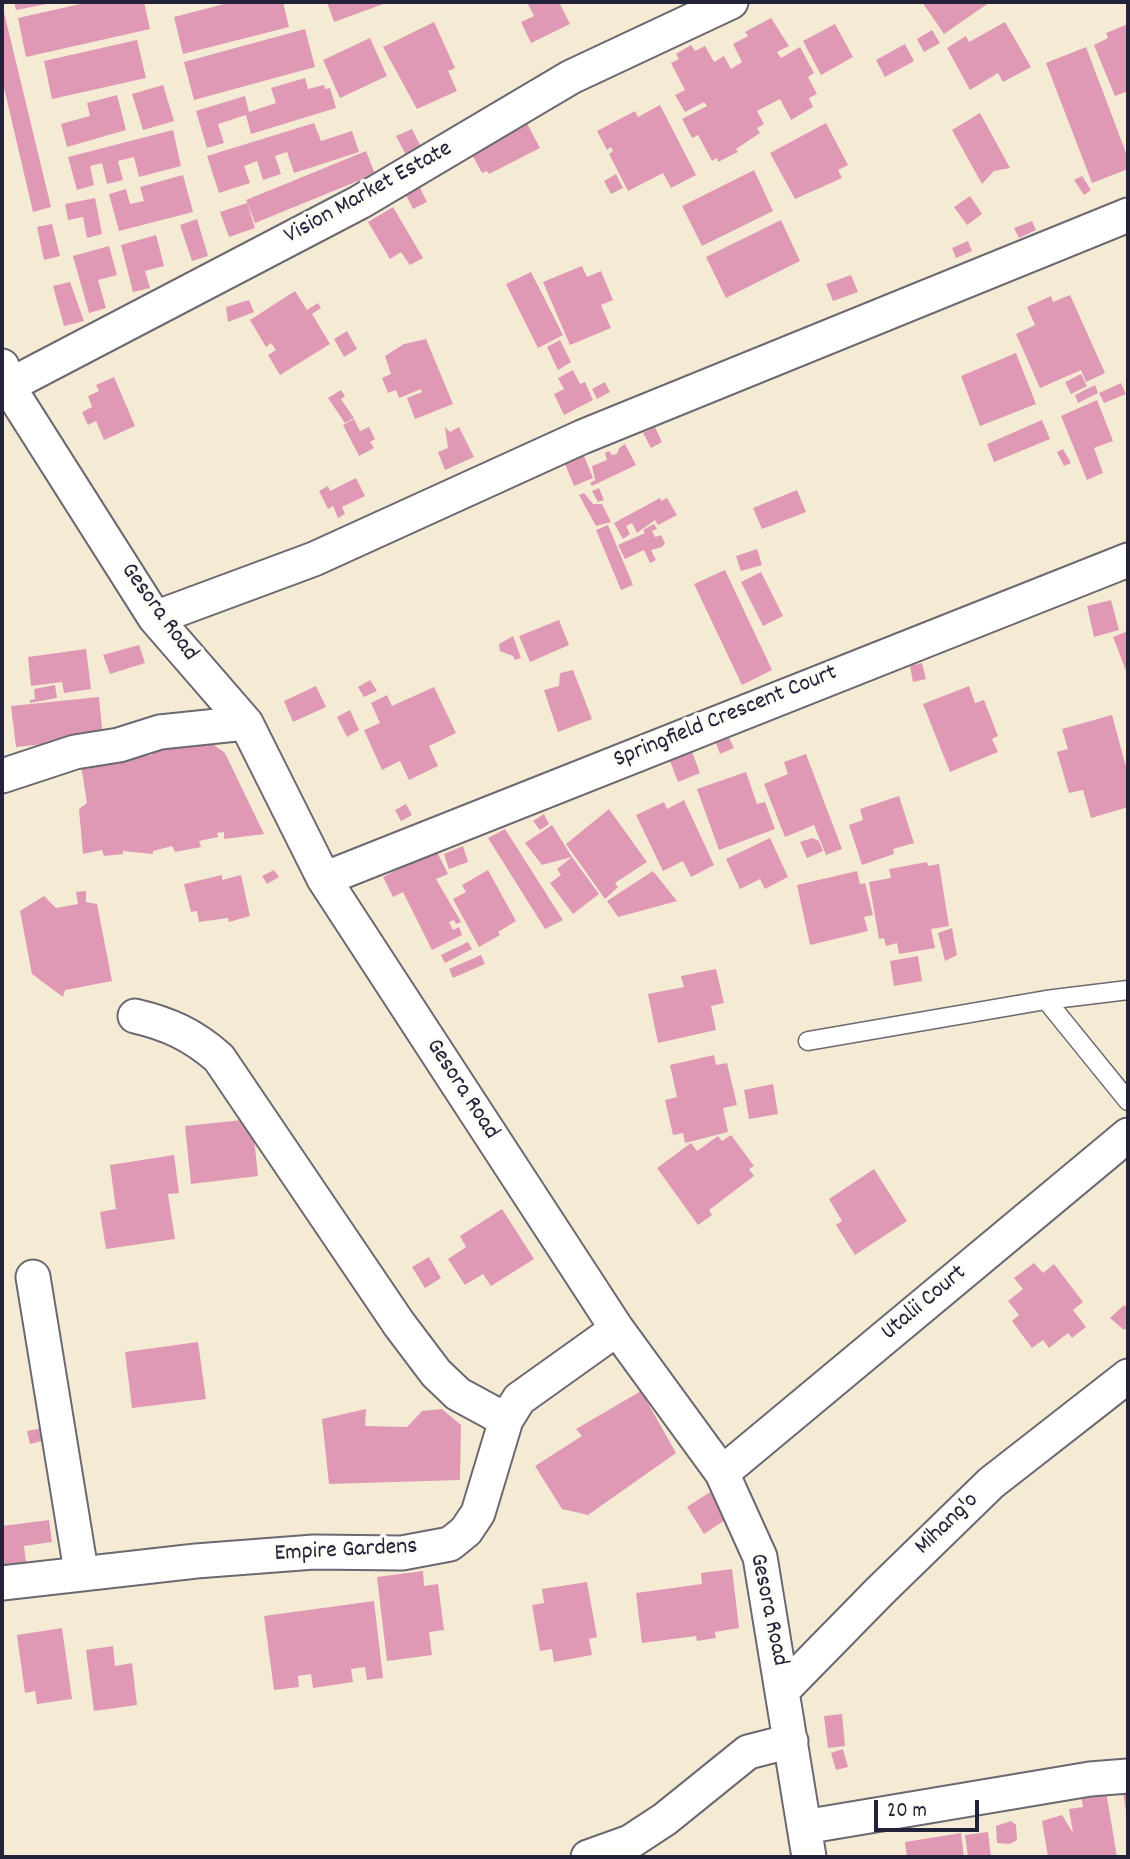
<!DOCTYPE html>
<style>
body{margin:0}
#map{position:relative;width:1130px;height:1859px;overflow:hidden;background:#f5ebd5;font-family:Dekko,sans-serif}
canvas{display:block}
.frame{position:absolute;inset:0;border:4px solid #22223b;pointer-events:none}
.scale{position:absolute;left:874px;top:1800px;width:105px;height:32px;box-sizing:border-box;border:4px solid #22223b;border-top:0;padding-left:9px;font-size:21px;line-height:24px;white-space:nowrap;color:#22223b;-webkit-text-stroke:5px #fdfcf7;paint-order:stroke}
</style>
<div id="map">
<canvas width="1130" height="1859"></canvas>
<div class="frame"></div>
<div class="scale">20 m</div>
</div>
<script>
const context = document.querySelector('canvas').getContext('2d');
context.lineJoin = 'round';
function fillPath(path, color) {
  context.fillStyle = color;
  context.fill(path, 'evenodd');
}
function stroke(path, color, width, dash) {
  context.strokeStyle = color;
  context.lineWidth = width;
  context.lineCap = dash ? 'butt' : 'round';
  context.setLineDash(dash || []);
  context.stroke(path);
}
function drawText(font, color, halo, rows, align = 'center') {
  context.font = font + ' Dekko,sans-serif';
  context.lineWidth = 7;
  context.setLineDash([]);
  context.textBaseline = 'middle';
  context.strokeStyle = halo;
  context.fillStyle = color;
  for (const [text, x, y, turn = 0] of rows) {
    context.save();
    context.translate(x, y);
    context.rotate((+turn || 0) * Math.PI / 180);
    context.textAlign = isNaN(turn) ? turn : align;
    if (halo) context.strokeText(text, 0, 0);
    context.fillText(text, 0, 0);
    context.restore();
  }
}
const building = new Path2D(`
 M14,2h38v1l-36,7z
 M89,2h55l6,27 -124,28 -8,-39z
 M232,2h51l6,25 -106,27 -9,-37z
 M327,2h62l-55,20z
 M527,2h32l11,22 -39,19 -10,-21 13,-6z
 M922,2h68l-46,32z
 M2,4l49,203 -18,5 -31,-133z
 M771,18l18,28 -12,6 4,6 19,-11 14,26 -6,4 9,17 -8,4 4,9 -22,13 -11,-21 -23,12 7,13 -7,4 3,5 -24,16 2,3 -20,10 -1,-4 -5,3 -14,-26 -6,3 -10,-19 25,-13 -3,-4 -19,10 -10,-17 10,-5 -14,-27 8,-4 -3,-5 15,-9 4,6 10,-5 9,16 10,-6 7,13 11,-7 -9,-18 15,-8 -3,-4z
 M434,22l21,46 -7,3 9,20 -40,18 -34,-62z
 M1005,22l26,45 -28,15 -5,-9 -28,17 -23,-42 19,-12 3,6z
 M835,24l18,33 -32,18 -18,-34z
 M1128,24v67l-13,5 -21,-51 14,-7 -2,-5z
 M305,29l10,38 -121,33 -10,-38z
 M932,30l8,13 -16,9 -7,-13z
 M370,38l17,38 -47,22 -17,-38z
 M137,40l9,38 -94,21 -8,-38z
 M905,44l9,17 -29,16 -9,-17z
 M1086,47l42,111v11l-36,14 -46,-120z
 M305,78l3,11 16,-4 1,4 5,-1 6,20 -85,26 -5,-19 -28,9 6,19 -17,5 -11,-37 49,-15 4,16 27,-9 -5,-15z
 M163,85l11,36 -31,9 -11,-36z
 M117,95l9,35 -59,17 -6,-23 29,-8 -3,-13z
 M660,105l36,70 -25,13 -8,-15 -35,18 -19,-37 4,-3 -2,-4 -4,3 -10,-19 38,-20 3,6z
 M980,113l30,55 -16,3 -12,13 -30,-54z
 M522,114l18,34 -51,26 -2,-3 -5,2 -16,-29z
 M314,123l7,18 31,-10 7,21 -65,21 -7,-21 -12,4 6,18 -18,6 -6,-19 -13,5 6,17 -31,10 -12,-37z
 M826,123l22,42 -10,5 4,8 -47,21 -25,-46z
 M412,129l11,22 -15,8 -12,-23z
 M173,130l8,36 -42,11 -5,-20 -16,4 5,19 -16,4 -5,-21 -12,3 4,19 -17,5 -9,-33z
 M366,151l9,23 -120,49 -9,-23z
 M754,170l19,41 -71,35 -20,-40z
 M616,174l7,14 -12,6 -7,-13z
 M183,175l10,37 -74,19 -10,-37 17,-5 4,15 14,-3 -4,-14z
 M1082,176l9,14 -7,5 -10,-15z
 M419,186l8,16 -14,7 -8,-16z
 M970,196l12,18 -15,11 -13,-18z
 M95,198l7,36 -15,4 -4,-21 -15,3 -3,-16z
 M247,203l8,25 -26,9 -9,-25z
 M393,207l30,51 -13,7 -9,-13 -11,7 -22,-37z
 M197,219l11,37 -16,5 -12,-36z
 M781,220l19,41 -74,37 -20,-41z
 M1032,221l4,9 -17,8 -5,-10z
 M52,224l8,32 -16,4 -7,-33z
 M156,235l8,31 -19,5 5,17 -17,4 -12,-47z
 M968,241l4,10 -16,7 -4,-10z
 M109,246l8,29 -19,5 8,28 -17,5 -16,-57z
 M582,266l5,11 14,-6 12,29 -12,5 10,23 -41,17 -27,-63z
 M531,272l32,63 -25,13 -32,-64z
 M851,275l7,17 -25,9 -7,-17z
 M70,282l14,39 -20,5 -11,-40z
 M295,291l12,19 11,-7 3,5 -9,6 18,30 -50,31 -12,-20 8,-5 -5,-7 -5,4 -16,-27z
 M1070,295l35,78 -19,9 -5,-12 -41,18 -24,-54 19,-9 -8,-18 24,-11 2,6z
 M249,300l5,12 -26,10 -2,-15z
 M347,331l10,18 -13,8 -10,-18z
 M426,339l27,65 -38,15 -8,-21 15,-6 -1,-3 -22,9 -3,-8 -8,3 -6,-15 9,-4 -6,-18 19,-12z
 M560,340l11,22 -13,8 -11,-23z
 M1016,353l20,51 -56,22 -19,-50z
 M573,370l7,14 5,-2 8,18 -29,15 -10,-21 10,-5 -6,-11z
 M1081,374l6,12 -16,8 -6,-12z
 M114,377l21,49 -31,14 -8,-19 -8,4 -6,-13 10,-5 -4,-11 11,-5 -3,-6z
 M605,382l5,10 -13,7 -5,-10z
 M1121,383l5,11 -22,9 -5,-10z
 M1095,385l3,8 -20,10 -3,-8z
 M341,390l4,6 -4,3 13,19 -9,5 -17,-25z
 M1097,400l16,41 -19,7 9,25 -16,7 -26,-64z
 M354,419l6,12 9,-4 6,12 -5,3 4,6 -15,8 -16,-31z
 M1042,420l8,19 -56,23 -7,-18z
 M445,427l5,5 9,-5 15,30 -29,13 -7,-18 10,-4z
 M655,427l7,15 -11,6 -8,-15z
 M625,444l11,21 -44,21 -2,-3 5,-3 -3,-14 15,-6 -2,-7 4,-2 3,4 5,-1 2,-6z
 M1063,449l8,14 -7,3 -7,-14z
 M582,451l11,27 -19,8 -11,-27z
 M356,478l9,18 -23,11 3,7 -7,4 -5,-12 -5,3 -9,-18 9,-5 2,5z
 M599,488l5,12 -6,2 -6,-11z
 M797,490l9,22 -44,17 -9,-21z
 M584,493l9,11h9l9,18 -15,4 -17,-31z
 M660,498l1,3 6,-3 10,17 -19,10 -3,-5 -18,13 -5,-10 -6,3 4,8 -7,5 -9,-16z
 M654,524l3,5 -5,2 3,6 6,-2 4,8 -3,4 -11,3 5,10 -6,3 -6,-13 -19,9 -7,-14 27,-12 -2,-3z
 M608,525l25,60 -12,5 -25,-60z
 M757,549l5,16 -21,6 -5,-15z
 M725,570l47,100 -30,15 -48,-101z
 M761,572l22,44 -20,10 -22,-44z
 M1111,600l8,30 -25,7 -7,-31z
 M559,620l10,25 -39,17 -11,-26z
 M1128,631v45l-15,-39z
 M513,636l8,22 -6,2 -2,-4 -13,-5 -1,-7z
 M139,645l6,18 -35,11 -7,-19z
 M86,649l5,40 -27,4 -2,-11 -31,4 -3,-29z
 M922,663l4,16 -13,3 -3,-16z
 M573,670l19,49 -34,13 -14,-42 15,-4 1,-13z
 M370,680l7,11 -13,6 -6,-10z
 M55,685l2,13 -27,5v-3l5,-1 -1,-10z
 M316,686l10,21 -33,15 -9,-21z
 M969,686l6,17 9,-3 14,36 -6,3 6,13 -48,20 -27,-68z
 M434,687l22,46 -27,13 9,20 -29,14 -9,-19 -18,9 -18,-40 16,-7 -9,-20 16,-8 5,11z
 M99,697l4,41 -87,9 -5,-41z
 M350,710l9,20 -12,7 -10,-20z
 M1112,715l16,59v33l-37,11 -8,-28 -14,3 -12,-41 11,-3 -6,-20z
 M200,735l25,18 39,81 -40,5v-7l-7,1 1,4 -19,4 2,6 -26,5 -3,-6 -19,5v3l-30,-3v3l-19,2 -2,-6 -19,4 -4,-45 8,-6 -6,-38 71,-10 -3,-14z
 M729,738l5,10 -14,6 -4,-11z
 M692,752l8,21 -22,9 -8,-21z
 M806,754l36,95 -16,6 -12,-30 -29,12 -21,-53 24,-10 -4,-12z
 M746,772l11,32 8,-2 10,27 -56,21 -22,-61z
 M899,796l15,47 -21,6 1,5 -32,11 -13,-40 14,-5 -3,-11z
 M684,800l30,65 -23,12 -8,-16 -20,10 -27,-56 28,-13 3,7z
 M406,804l6,11 -11,6 -6,-11z
 M609,809l38,53 -32,21 3,4 -13,12 -39,-55z
 M544,814l5,10 -9,6 -7,-9z
 M552,825l20,32 -30,8 -17,-22z
 M505,829l58,91 -18,9 -57,-91z
 M770,838l18,39 -23,12 -5,-10 -20,10 -14,-30z
 M812,838l7,3 4,10 -16,7 -7,-16z
 M463,846l5,16 -19,7 -5,-15z
 M436,850l12,24 -12,5 25,43 -5,2 -2,-4 -5,2 4,8 6,-3 3,8 -30,15 -29,-58 -10,5 -10,-20z
 M572,857l27,37 -26,20 -23,-31 11,-8 -4,-6z
 M927,862l1,4 11,-2 10,62 -18,3 4,19 -36,6 -2,-11 -11,3 -2,-8 -5,1 -10,-57 22,-4 -2,-9z
 M274,870l5,7 -12,7 -5,-8z
 M488,870l28,51 -18,11 2,3 -21,12 -26,-48 13,-7 -4,-7z
 M653,871l24,30 -59,16 -11,-16z
 M857,871l3,13 5,-1 8,32 -9,2 4,14 -58,14 -13,-60z
 M222,875v5l19,-5 9,41 -21,6 -1,-4 -29,4 -2,-11 -6,1 -7,-28z
 M86,891v11l11,2 15,77 -47,9 -2,7 -31,-23 -12,-63 24,-15 12,12 22,-4 -2,-12z
 M952,928l5,27 -12,6 -7,-28z
 M468,942l4,7 -27,14 -4,-8z
 M481,955l4,9 -32,14 -4,-9z
 M918,956l4,25 -28,5 -4,-25z
 M716,969l8,34 -13,3 5,24 -58,13 -10,-49 36,-7 -3,-11z
 M714,1055l2,10 11,-2 10,42 -14,3 5,24 -43,11 -2,-10 -10,2 -8,-35 12,-3 -7,-32z
 M773,1084l5,30 -29,5 -5,-29z
 M252,1119l6,57 -67,8 -6,-58z
 M731,1135l23,31 -5,3 5,7 -45,34 3,5 -14,10 -41,-57 34,-25 6,8 21,-15 4,5z
 M174,1155l5,38 -11,1 7,45 -69,10 -6,-37 16,-3 -6,-44z
 M874,1169l33,52 -52,34 -19,-30 6,-4 -13,-22z
 M502,1209l32,50 -43,27 -8,-12 -18,11 -17,-26 18,-12 -6,-11z
 M429,1257l12,21 -16,10 -13,-21z
 M1034,1263l9,10 11,-9 29,38 -10,8 13,17 -14,11 -4,-5 -19,15 -6,-8 -11,8 -20,-27 7,-6 -11,-14 15,-12 -9,-11z
 M1124,1305l4,4v18l-4,3 -14,-12z
 M198,1342l8,57 -74,9 -7,-56z
 M641,1391l35,62 -88,62 -26,-6 -27,-43 47,-30 -6,-7z
 M366,1409l-1,17 42,1 15,-16 20,-2 19,16 -1,55 -131,4 -7,-65z
 M47,1427l3,12 -20,5 -3,-13z
 M710,1492l18,26 -24,16 -17,-27z
 M49,1520l3,22 -28,4 2,16 -24,3v-39z
 M732,1569l7,59 -24,4 1,6 -19,3 -1,-5 -54,7 -6,-50 66,-9 -1,-11z
 M423,1571l1,15 14,-2 6,46 -15,2 3,23 -45,6 -10,-84z
 M587,1582l10,55 -8,2 3,16 -38,7 -2,-13 -12,2 -8,-46 12,-2 -2,-14z
 M374,1601l9,77 -16,2 -2,-13 -14,2 2,13 -40,6 -2,-14 -13,2 1,11 -25,3 -10,-74z
 M62,1628l10,71 -35,5 -2,-13 -10,2 -8,-58z
 M113,1646l2,20 17,-3 5,42 -43,6 -8,-61z
 M842,1714l3,32 -17,2 -4,-32z
 M843,1749l5,18 -12,3 -5,-17z
 M1105,1785l12,72h-69l-6,-36 20,-6 11,18 -4,-24 14,-2 -2,-12z
 M1128,1791v27h-1l-4,-26z
 M1011,1821l5,4 1,15 -7,4 -13,-1 -1,-17z
 M988,1832l3,25h-23l-3,-22z
 M961,1833l3,24h-57l-2,-15z`);
const lane = new Path2D(`
 M1046,1000l82,101
 M808,1041l238,-41 82,-10`);
const street = new Path2D(`
 M2,366l6,20 147,232 91,105 78,156 293,450 105,144 38,84 49,300
 M8,386l352,-184 211,-125 160,-75
 M155,618l159,-59 268,-122 546,-222
 M2,776l73,-24 44,-7 41,-13 86,-9
 M324,879l804,-319
 M135,1016c34,8 58,19 84,42l180,266 37,49 22,21 48,26
 M33,1277l48,294
 M722,1473l406,-338
 M2,1583l194,-22 118,-9 88,1 48,-9 16,-13 12,-18 28,-93 13,-21 98,-70
 M783,1690l97,-99 111,-108 137,-107
 M804,1827l286,-48 38,-3
 M588,1857l42,-15 35,-23 83,-67 43,-11`);
const streetNames = [
 ["Vision Market Estate",369,194,-29],
 ["Gesora Road",158,613,54],
 ["Springfield Crescent Court",726,718,-22],
 ["Gesora Road",461,1090,57],
 ["Utalii Court",925,1304,-40],
 ["Mihang'o",948,1525,-44],
 ["Empire Gardens",346,1552,-3],
 ["Gesora Road",767,1610,78]
];
fillPath(building, '#df99b5');
stroke(lane, '#6c6871', 21);
stroke(street, '#6c6871', 37);
stroke(lane, '#fff', 18);
stroke(street, '#fff', 33);
drawText('24px', '#22223b', '#fdfcf7', streetNames);
</script>
